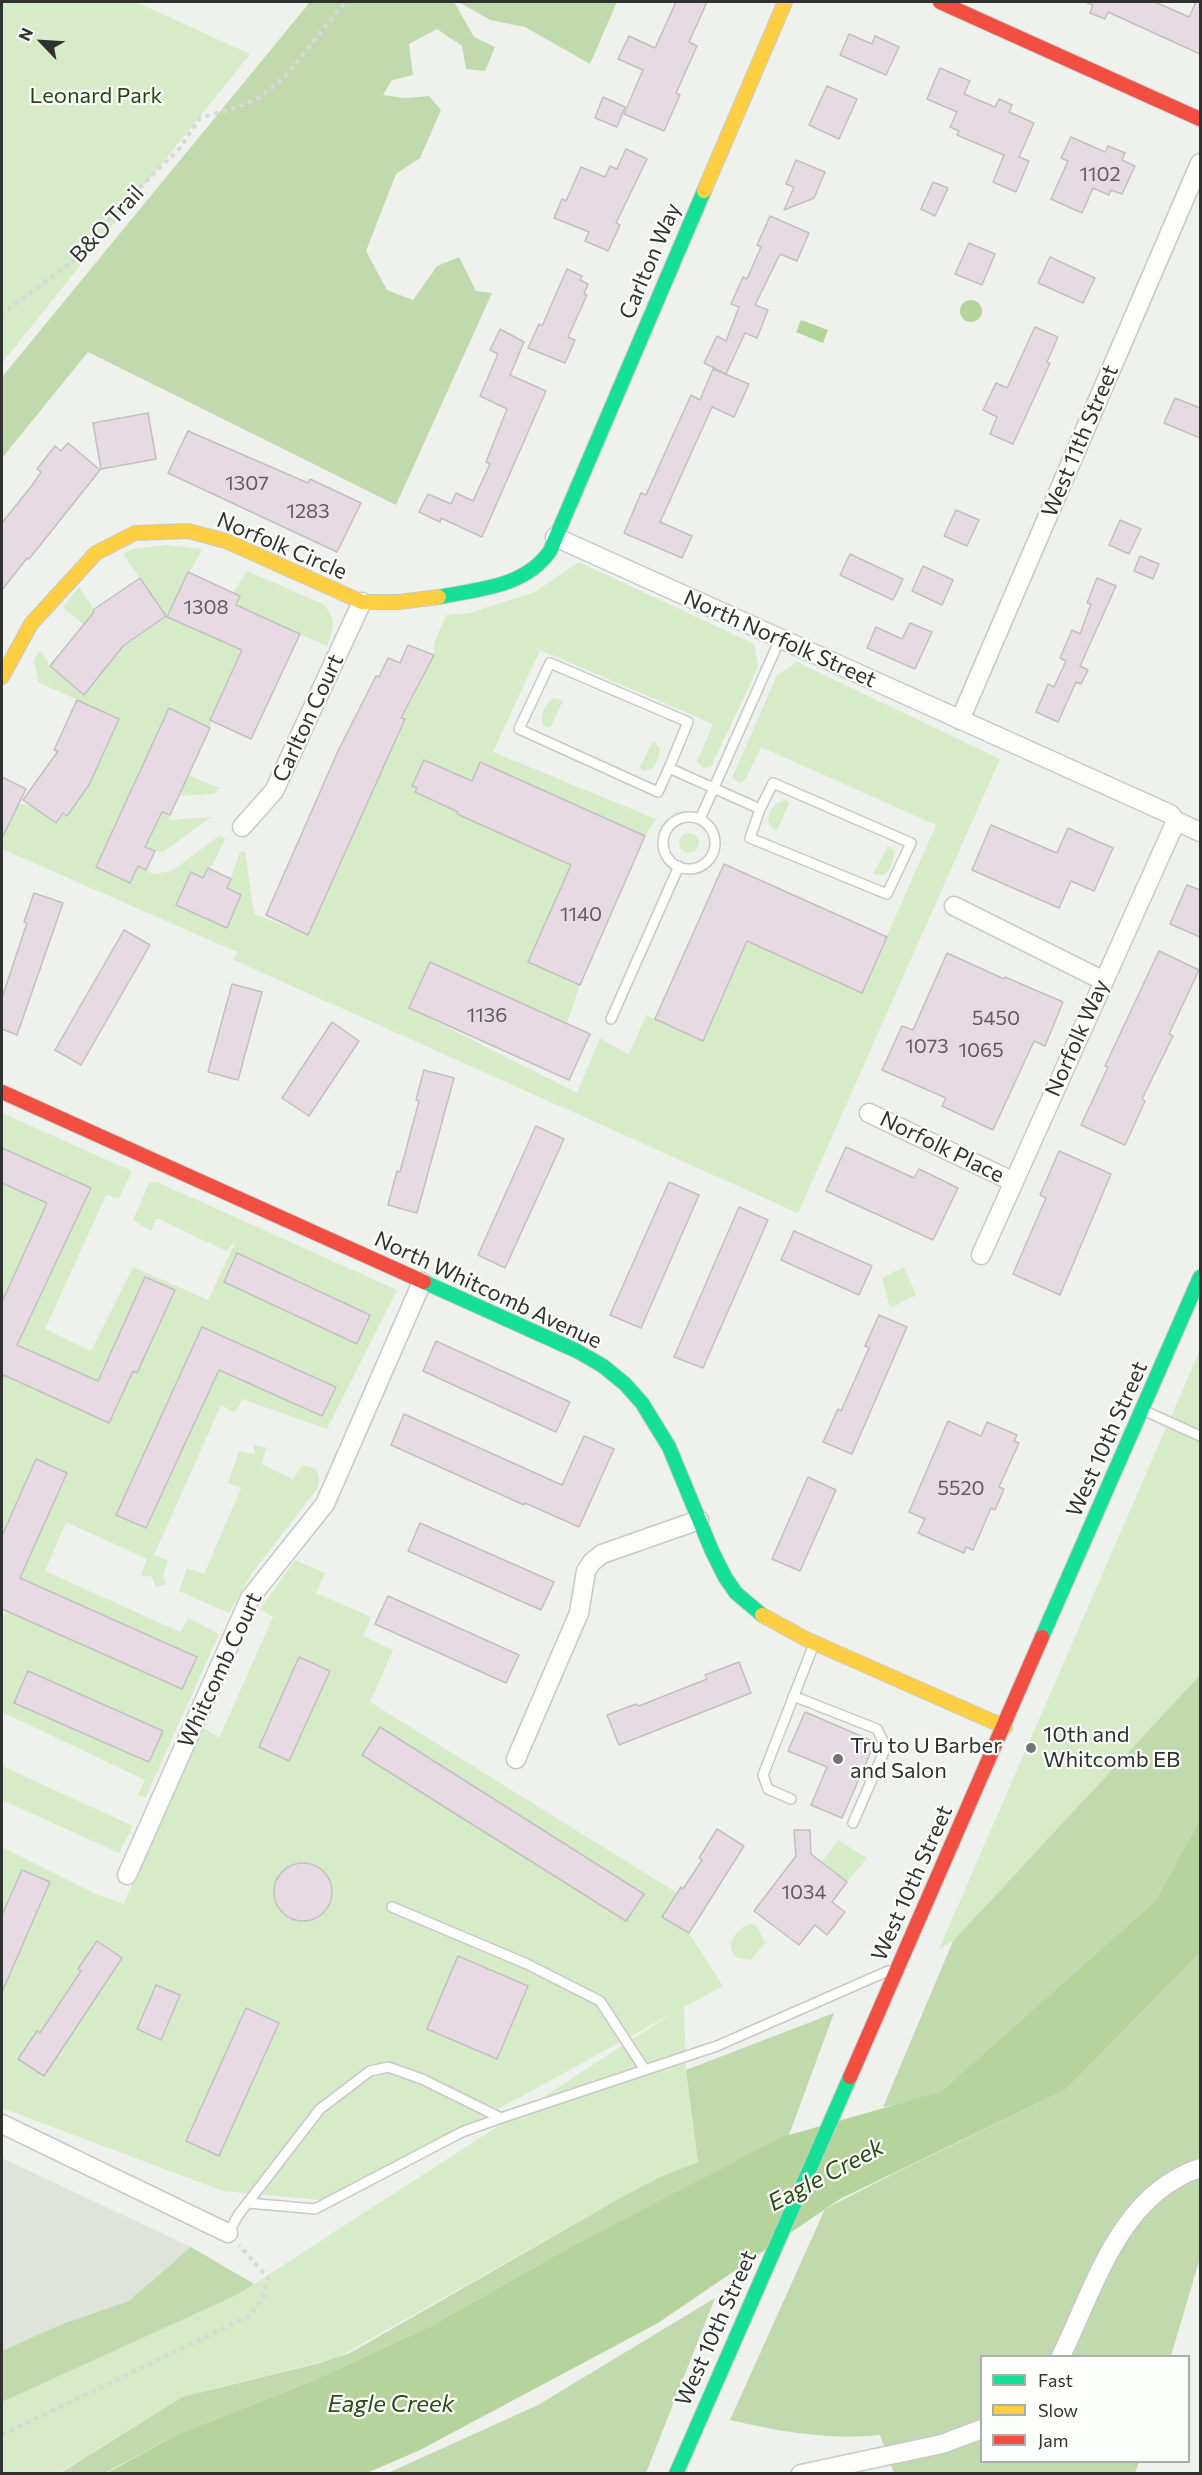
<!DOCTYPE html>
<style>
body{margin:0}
#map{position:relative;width:1202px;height:2475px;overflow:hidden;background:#eff1ed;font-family:Commissioner,sans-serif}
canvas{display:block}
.frame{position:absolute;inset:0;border:3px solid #30322f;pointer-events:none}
.legend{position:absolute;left:980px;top:2355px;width:210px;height:108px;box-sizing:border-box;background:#fdfffc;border:2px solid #abadaa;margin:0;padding:8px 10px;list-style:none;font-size:18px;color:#30322f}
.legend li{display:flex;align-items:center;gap:12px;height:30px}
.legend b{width:30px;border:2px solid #abadaa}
.north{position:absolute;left:12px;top:12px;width:60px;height:60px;-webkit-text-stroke:4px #fdfffc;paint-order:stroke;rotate:295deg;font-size:16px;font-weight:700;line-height:24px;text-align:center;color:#30322f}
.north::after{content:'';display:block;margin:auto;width:21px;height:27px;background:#30322f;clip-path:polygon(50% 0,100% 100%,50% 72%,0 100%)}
</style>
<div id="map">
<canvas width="1202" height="2475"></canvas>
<div class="frame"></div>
<ul class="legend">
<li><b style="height:8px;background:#16e098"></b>Fast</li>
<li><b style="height:8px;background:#ffcf43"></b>Slow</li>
<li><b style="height:8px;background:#f24e42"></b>Jam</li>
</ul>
<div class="north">N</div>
</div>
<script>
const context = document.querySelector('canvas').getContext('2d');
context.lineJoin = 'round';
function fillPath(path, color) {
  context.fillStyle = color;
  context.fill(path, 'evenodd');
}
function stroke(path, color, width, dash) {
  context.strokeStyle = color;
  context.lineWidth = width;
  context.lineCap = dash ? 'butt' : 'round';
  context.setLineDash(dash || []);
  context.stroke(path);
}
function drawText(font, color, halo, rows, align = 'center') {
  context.font = font + ' Commissioner,sans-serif';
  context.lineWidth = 4.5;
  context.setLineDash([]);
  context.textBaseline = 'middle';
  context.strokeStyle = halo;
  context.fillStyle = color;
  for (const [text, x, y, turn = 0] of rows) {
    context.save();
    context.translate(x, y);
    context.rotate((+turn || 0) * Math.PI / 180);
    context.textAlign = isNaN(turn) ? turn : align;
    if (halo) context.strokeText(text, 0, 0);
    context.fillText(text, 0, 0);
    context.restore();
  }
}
const built = new Path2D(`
 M2,2158l189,89 -22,40 -107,37 -60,27z`);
const green = new Path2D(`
 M2,2h134l114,52 -248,309z
 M166,545l36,4 -35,67 34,16 39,-36 -7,-3 14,-22 76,33c14,14 11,24 4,42l-27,-12 -89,86 -1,8 -40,-20 -24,50 73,30 -5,6 -35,2 -3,-18 -33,-15 -22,49 33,15 8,-15 8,3 -1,5 42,-3 -48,35c-20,-1 -32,-20 -44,-34l-23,48h42l16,8 18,-3 48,-36 5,4 -13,27 -4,2 -5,10 -12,-6 -15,33 51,22 14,-32 -14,-7 13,-36 5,-1 9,63 54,21 95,-221 31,-59v-11l12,-29 24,-2 65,-21 44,-30 175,82 4,23 -47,100 -8,1 -6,-6 16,-38 -173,-74 -47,102 163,67 -11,17 -164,-74 -24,52 114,51 -43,97 52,23 -13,38 -137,-61 -21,46 168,85 23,-55 29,17 17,-40 57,25 44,-99 115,51 74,-167 -175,-78 -15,31 -5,5 -9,-5 45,-103 20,-13 203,97 -202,454 -564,-253 3,-8 -235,-103v-28l7,3 10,-20 12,1 25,18 7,-10 4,3 -5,-55 -8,-11 42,18 23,-49 -81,-37 -4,-22 6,-10 10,16 34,28 33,-41 -54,-46 16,-20 41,62 43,-31 -3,-6 2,-2 -39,-56 10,-5z
 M554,698l9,3 -13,27 -7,-3c-3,-11 1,-21 11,-27z
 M653,741l7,7 -1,9 -6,11 -11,3 -2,-4z
 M786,800l3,4 -12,26 -4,-1 -5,-8c2,-11 6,-20 18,-21z
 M679 843a10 10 0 1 1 20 0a10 10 0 1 1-20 0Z
 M888,846l7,6 -5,17 -7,6 -10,-1z
 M2,1113l130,58 -13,27 -13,-3 -61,134 46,22 42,-84 75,33 28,-59 -10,10 -69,-33 -6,13 -18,-11 16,-37 8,-1 240,108 -70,139 -85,-30 -4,9 -5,4 -12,-7 -67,150 14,6 -5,14 3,9 -10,3 -4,-10 -11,-2 6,-16 -81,-37 -21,49 135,61 8,-14 31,16 -73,163 -8,-2 7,-15 -143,-68v-92l64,-147 -30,-14 -34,77v-162l107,49 14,-30 -121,-56z
 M904,1267l12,28 -26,13 -8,-30z
 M1200,1350v325l-247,266 -14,8z
 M253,1445l14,3 -6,16 32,15 9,-14 14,4 3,10 -2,10 -65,84 -23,40 -50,-22 8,-23 17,6 37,-86 -13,-5 11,-32 16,3z
 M295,1560l30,13 -9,20 55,24 -8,19 30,14 -23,52 307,191 -15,24 27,16 34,53 -39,21 2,63 12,92 -83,39 -278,157 -155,39 -123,76h-57v-71l235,-107 436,-282 -342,188 -108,-10 -221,-83v-261l96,48 26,9 40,-101 37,-77 18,12 54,-121 -13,-8z
 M2,1766l131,60 -14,27 -117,-53z
 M838,1840l29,18 -20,24 -25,-20z
 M750,1924l7,2 8,17 -14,17c-4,-1 -10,-1 -14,-3 -15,-10 1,-30 13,-33z`);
const forest = new Path2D(`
 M310,2h144l20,35 21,10 -10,24 -19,-2 -4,-23 -25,-17 -28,15 4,31 -21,5 -9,15 21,3 25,-2 12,14 -21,48 -24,16 -30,77 21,39 26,10 24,-34 22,-9 17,34 16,2 -96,212 -308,-153 -86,106v-81z
 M459,2h158l-27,62 -65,-37 -35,-7z
 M1200,1675v144l-45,82 -215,191 -24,9 -33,6 70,-166z
 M1200,1953v305l-29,98h-189v106h157l-4,11h-241l-14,-38c-54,5 -98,-3 -150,-15l95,-211 68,-35 172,-84z
 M834,2013l-45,122 -226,116 -132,75 -119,55 -134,53 -73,39 -46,1 123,-77 138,-34 30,-10 265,-152 41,-22 42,-17 -12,-92z
 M191,2247l63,37 -17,11 -235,107v-51l60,-27 67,-23z
 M715,2298l-69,175h-258l150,-68z`);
const water = new Path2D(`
 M960 311a11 11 0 1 1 22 0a11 11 0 1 1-22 0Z
 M801,320l27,10 -5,13 -27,-11z
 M1200,1819v134l-135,137 -225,109 -182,124 -238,127 -53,23 -262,1 73,-40 134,-53 119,-55 132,-75 219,-114 158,-45 215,-191z`);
const building = new Path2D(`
 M676,2h31l-18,40 8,4 -21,47 4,2 -16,36 -40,-17 19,-44 -25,-11 11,-23 26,12z
 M1085,2h70l34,15 7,-15h4v52l-92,-42 -3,7 -15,-6 3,-8z
 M849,34l23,10 3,-8 24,11 -13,28 -46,-20z
 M940,68l30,13 -6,13 31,13 4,-8 13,6 -3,7 25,11 -15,34 10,4 -13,31 -23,-10 11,-27 -47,-20 2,-4 -9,-4 7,-15 -30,-13z
 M827,86l30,13 -18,40 -30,-14z
 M603,97l22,10 -8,20 -22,-9z
 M1071,137l34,15 3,-6 17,7 -3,7 13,6 -13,28 -11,-4 -2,5 -16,-7 -11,25 -31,-14 17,-38 -7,-3z
 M626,149l21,10 -31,64 4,2 -12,26 -23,-10 4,-9 -35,-14 8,-19 4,2 15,-34 24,10 5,-11 7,3z
 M796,160l29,12 -11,26 -30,12 10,-23 -8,-3z
 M933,182l15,6 -13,28 -14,-7z
 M770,216l39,17 -12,28 -17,-7 -25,51 13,5 -11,28 -12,-5 -19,41 -22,-11 13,-27 9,5 13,-34 -8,-3 12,-27 4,2 14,-32 -4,-2z
 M969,243l26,11 -13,31 -27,-11z
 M1050,257l45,21 -12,25 -45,-20z
 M567,269l15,7 -2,4 8,4 -4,10 3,1 -19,42 7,3 -10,23 -37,-15 11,-24 3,2z
 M1035,327l23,10 -11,25 3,1 -37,81 -23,-10 7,-17 -14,-7 13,-27 11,5z
 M500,329l24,13 -14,33 36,16 -64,146 -41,-19 -1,4 -21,-10 9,-18 23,10 5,-11 17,8 17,-37 -4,-2 21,-53 -27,-13 18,-42 -8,-4z
 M713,369l36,15 -15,33 -22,-10 -52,115 32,14 -10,22 -58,-25 17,-40 5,2 45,-100 9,5z
 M1175,398l25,10v30l-36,-15z
 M148,413l8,46 -55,10 -8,-46z
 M188,431l120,52 2,-4 51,24 -24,49 -169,-79z
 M68,443l32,27 -71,89 -2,-1 -25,32v-67l31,-39 8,-12 -4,-3 18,-23 6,5z
 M956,510l23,10 -12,26 -23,-10z
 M1120,520l21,9 -12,25 -20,-9z
 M850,554l53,25 -10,21 -53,-25z
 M1140,556l19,8 -6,15 -19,-8z
 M923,566l30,14 -11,25 -30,-14z
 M188,572l52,24 -4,9 64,29 -49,105 -41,-19 32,-70 -75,-33z
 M140,578l26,38 -43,30 -39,49 -34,-29 44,-54 -1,-2z
 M1097,578l19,8 -36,80 8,4 -7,14 -5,-2 -18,40 -22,-10 12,-28 6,3 12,-26 -6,-3 12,-28 8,4 11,-30 -4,-1z
 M910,623l22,9 -17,37 -48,-21 9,-21 26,12z
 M408,645l26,10 -33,63 4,1 -97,216 -42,-20 72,-164 38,-75 3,1 9,-19 12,5z
 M77,700l42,19 -30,66 -22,31 -4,-3 -7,10 -33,-23 35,-49 -4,-1z
 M169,708l41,20 -40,87 -8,-3 -17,35 10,4 -9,19 -8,-4 -8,17 -34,-16z
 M424,760l48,21 8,-19 165,74 -65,149 -52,-23 43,-97 -114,-51 1,-2 -43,-20 2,-4 -5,-2z
 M2,777l24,12 -24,49z
 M991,825l66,28 11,-25 45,20 -19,43 -23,-10 -12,27 -87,-38z
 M724,864l163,73 -25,56 -115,-52 -44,100 -48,-22z
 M208,868l23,11 -4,9 14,7 -14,33 -51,-23 15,-33 12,6z
 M1187,885l13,5v47l-30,-13z
 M34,893l29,10 -46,132 -15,-6v-31l25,-75 -3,-1z
 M124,930l26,15 -69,120 -26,-15z
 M1159,951l40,19 -30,64 4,2 -31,63 3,2 -20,44 -44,-20 27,-58 -3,-1z
 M947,953l57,26 1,-2 58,25 -18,44 -11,-5 -41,89 -51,-24 4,-8 -64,-28 20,-44 11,4z
 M430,962l160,72 -21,46 -160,-72z
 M232,984l30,8 -24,88 -30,-8z
 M332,1022l27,19 -50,75 -27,-18z
 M424,1070l30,8 -37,135 -29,-8 9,-34 3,1 19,-71 -3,-1z
 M536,1126l28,13 -59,129 -27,-13z
 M846,1147l68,31 5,-9 39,19 -25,52 -107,-49z
 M2,1148l89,40 -74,157 81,36 47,-104 30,13 -38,83 -4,-2 -24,52 -105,-48 -2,4v-77l45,-99 -45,-20z
 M1059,1151l52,23 -51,121 -47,-21 33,-76 -6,-3z
 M669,1182l30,13 -58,133 -31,-13z
 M739,1207l29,13 -65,148 -29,-11z
 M794,1231l78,35 -13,29 -78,-35z
 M237,1253l133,62 -13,29 -133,-62z
 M879,1315l28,12 -55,127 -29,-12 15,-33 3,2 28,-63 -4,-2z
 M202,1327l134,60 -14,29 -103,-46 -73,158 -30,-13z
 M436,1341l134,61 -14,30 -133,-61z
 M404,1414l158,71 22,-49 30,13 -35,78 -54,-24 -1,2 -133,-60z
 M948,1421l33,15 6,-14 30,13 -3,6 5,2 -20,44 5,2 -9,21 -4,-2 -18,42 -7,-3 -2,6 -46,-20 7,-14 -16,-7z
 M36,1459l31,14 -47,105 177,79 -15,32 -180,-80v-73z
 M808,1477l28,13 -36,81 -28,-12z
 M420,1523l134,59 -13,28 -133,-59z
 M388,1596l131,59 -13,28 -131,-59z
 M299,1657l31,14 -41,90 -30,-14z
 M739,1662l12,31 -132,52 -12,-30 29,-11 3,2 68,-27 -2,-4z
 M28,1671l135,60 -14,31 -135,-59z
 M805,1712l70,30 -33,76 -31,-13 16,-38 -39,-16z
 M380,1727l264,167 -18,27 -264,-166z
 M717,1829l27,17 -55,87 -27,-16 19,-30 2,2 19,-29 -3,-2z
 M794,1830h16l1,24 36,28 -15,20 13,10 -18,23 -12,-10 -16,20 -45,-34 42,-55z
 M274 1892a29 29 0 1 1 58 0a29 29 0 1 1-58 0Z
 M22,1870l28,12 -48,110v-77z
 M97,1941l25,17 -78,118 -26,-17 19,-28 3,2 41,-62 -3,-2z
 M458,1956l70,30 -31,73 -70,-30z
 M156,1985l24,10 -19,45 -24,-11z
 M246,2008l33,15 -60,133 -33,-15z`);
const path = new Path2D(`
 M2,317l4,-6 62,-46 60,-66 51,-50 21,-31 37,-11 22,-9 26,-21 60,-75
 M2,2435l247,-119 14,-18 5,-20 -29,-33`);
const lane = new Path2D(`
 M669,768l-11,24 -139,-63 31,-66 138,59 -19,46 91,41 13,-26 138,60 -24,51 -137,-56 10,-29
 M663 843a26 26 0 1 1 52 0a26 26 0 1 1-52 0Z
 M700,819l80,-180
 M611,1019l68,-153
 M1145,1411l55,25
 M793,1696l84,33 9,18 -33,76
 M791,1799l-23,-10 -5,-14 51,-131
 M392,1907l135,57 73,37 45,69
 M501,2118l216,-72 171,-75
 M228,2233l11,-19 81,-105 50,-38 18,-4 34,12 79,39 -39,14 -147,77 -67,-6`);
const street = new Path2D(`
 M555,537l615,277 6,7 24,11
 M960,720l240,-557
 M242,827l32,-36 88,-189
 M954,906l148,74
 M869,1113l145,69
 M981,1255l195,-434
 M516,1759l63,-146 7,-42 6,-9 10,-8 97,-34
 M127,1875l123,-277 75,-94 97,-222
 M2,2124l226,109
 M1061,2356c34,-69 58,-161 139,-188
 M801,2474l141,-30 40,-15`);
const fast = new Path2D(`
 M439,597c40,-8 86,-10 111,-46l154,-360
 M424,1282l153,69 26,15 22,18 17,19 27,44 43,104 13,26 11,16 26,22
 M1042,1637l158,-360
 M676,2474l174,-397`);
const slow = new Path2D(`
 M704,191l81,-189
 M2,677l29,-53 65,-71 39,-20 53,-2 38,10 136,61h37l40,-5
 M762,1615l46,25 197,87`);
const jam = new Path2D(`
 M940,2l260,117
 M2,1092l422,190
 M850,2077l192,-440`);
const markers = [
 [1031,1748,6,"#737572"],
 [838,1759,6,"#737572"]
];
const numberNames = [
 ["1102",1100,174],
 ["1307",247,483],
 ["1283",308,511],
 ["1308",206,607],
 ["1140",581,914],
 ["1136",487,1015],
 ["5450",996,1018],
 ["1073",927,1046],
 ["1065",981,1050],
 ["5520",961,1488],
 ["1034",804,1892]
];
const parkNames = [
 ["Leonard Park",96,96]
];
const streetNames = [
 ["B&O Trail",107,224,-47],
 ["Carlton Way",650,261,-67],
 ["West 11th Street",1080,441,-67],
 ["Norfolk Circle",282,546,23],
 ["North Norfolk Street",780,639,24],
 ["Carlton Court",308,718,-65],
 ["Norfolk Way",1077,1038,-66],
 ["Norfolk Place",942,1147,26],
 ["North Whitcomb Avenue",488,1290,25],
 ["West 10th Street",1107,1439,-66],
 ["Whitcomb Court",220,1670,-65],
 ["West 10th Street",912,1883,-66],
 ["West 10th Street",716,2328,-66]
];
const poiNames = [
 ["10th and",1043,1735],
 ["Whitcomb EB",1043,1760],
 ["Tru to U Barber",850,1746],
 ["and Salon",850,1771]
];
const waterNames = [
 ["Eagle Creek",826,2175,-28],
 ["Eagle Creek",391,2404]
];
fillPath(built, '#dfe4da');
fillPath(green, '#d6ebc7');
fillPath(forest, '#c0daad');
fillPath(water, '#b4d49c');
fillPath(building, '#e8dae3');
stroke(building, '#c0c0bf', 1.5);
stroke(lane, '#c7c9c6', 12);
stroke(street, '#c7c9c6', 21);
stroke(fast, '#c7c9c6', 16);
stroke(slow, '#c7c9c6', 16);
stroke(jam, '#c7c9c6', 16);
stroke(path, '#d8d8d8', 4, [4.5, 4.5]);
stroke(lane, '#fdfdfc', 9);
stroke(street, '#fdfdfc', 18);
stroke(fast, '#16e098', 14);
stroke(slow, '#ffcf43', 14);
stroke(jam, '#f24e42', 14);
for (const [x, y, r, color] of markers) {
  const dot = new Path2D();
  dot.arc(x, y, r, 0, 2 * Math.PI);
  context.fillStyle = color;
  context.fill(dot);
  stroke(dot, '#fdfffc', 2);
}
drawText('20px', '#5e5c5c', null, numberNames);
drawText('22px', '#29450f', '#fdfffc', parkNames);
drawText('22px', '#30322f', '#fdfffc', streetNames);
drawText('22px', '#30322f', '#fdfffc', poiNames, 'left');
drawText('italic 24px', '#2e4a14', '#fdfffc', waterNames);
</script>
